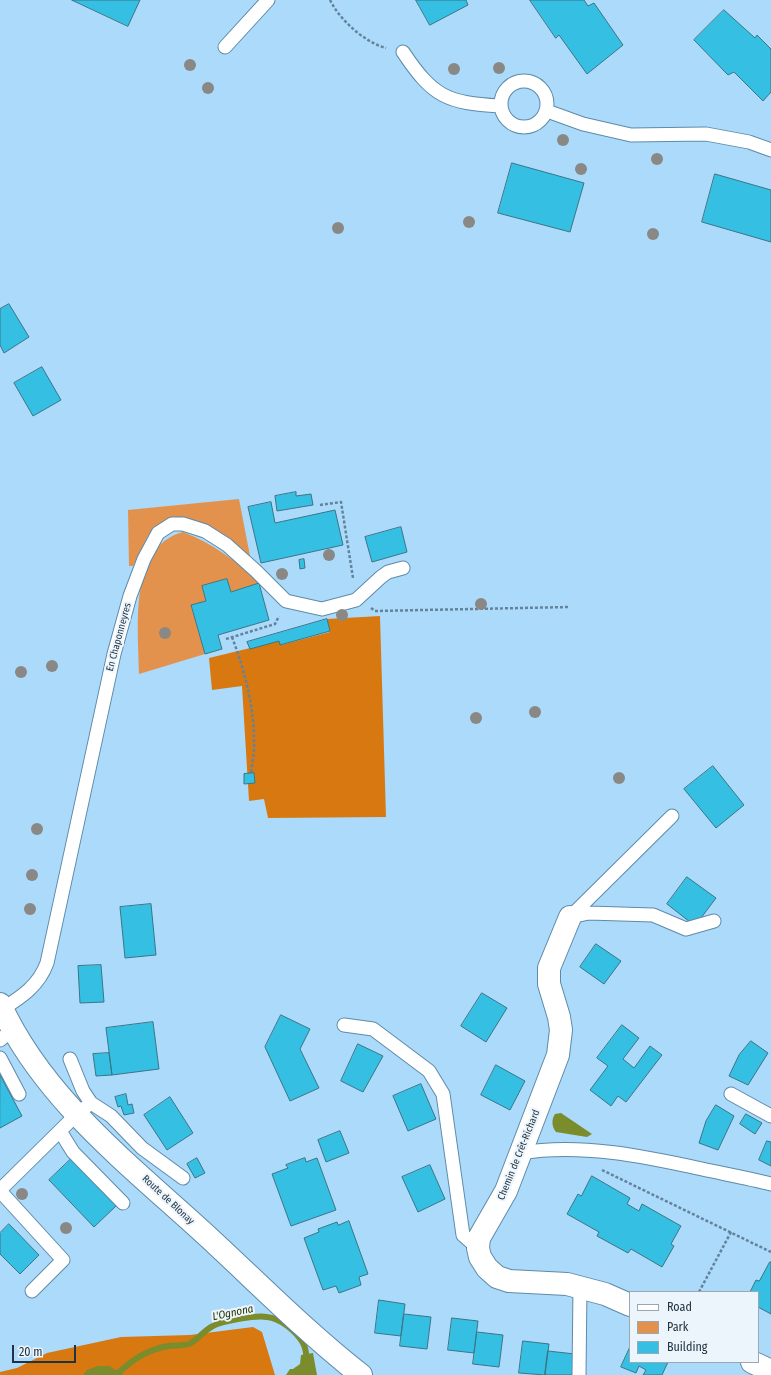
<!DOCTYPE html>
<meta charset="utf-8">
<style>
body{margin:0}
#map{position:relative;width:771px;height:1375px;overflow:hidden;background:#acdafb;font-family:"Fira Sans Condensed",sans-serif}
canvas{display:block}
.legend{position:absolute;left:629px;top:1291px;width:130px;height:72px;box-sizing:border-box;background:#ecf5fc;border:1px solid #9ba7b1;margin:0;padding:5px 7px;list-style:none;font-size:12px;color:#213340}
.legend li{display:flex;align-items:center;gap:8px;height:20px}
.legend b{width:20px;border:1px solid #9ba7b1}
.scale{position:absolute;left:12px;top:1345px;width:64px;height:18px;box-sizing:border-box;border:2px solid #213340;border-top:0;padding-left:5px;font-size:12px;line-height:14px;white-space:nowrap;color:#213340;-webkit-text-stroke:3px #ecf5fc;paint-order:stroke}
</style>
<div id="map">
<canvas width="771" height="1375"></canvas>
<ul class="legend">
<li><b style="height:5px;background:#fff"></b>Road</li>
<li><b style="height:11px;background:#e2924d"></b>Park</li>
<li><b style="height:11px;background:#35bfe2"></b>Building</li>
</ul>
<div class="scale">20 m</div>
</div>
<script>
const context = document.querySelector('canvas').getContext('2d');
context.lineJoin = 'round';
function fillPath(path, color) {
  context.fillStyle = color;
  context.fill(path, 'evenodd');
}
function stroke(path, color, width, dash) {
  context.strokeStyle = color;
  context.lineWidth = width;
  context.lineCap = dash ? 'butt' : 'round';
  context.setLineDash(dash || []);
  context.stroke(path);
}
function drawText(font, color, halo, rows, align = 'center') {
  context.font = font + ' "Fira Sans Condensed",sans-serif';
  context.lineWidth = 4;
  context.setLineDash([]);
  context.textBaseline = 'middle';
  context.strokeStyle = halo;
  context.fillStyle = color;
  for (const [text, x, y, turn = 0] of rows) {
    context.save();
    context.translate(x, y);
    context.rotate((+turn || 0) * Math.PI / 180);
    context.textAlign = isNaN(turn) ? turn : align;
    if (halo) context.strokeText(text, 0, 0);
    context.fillText(text, 0, 0);
    context.restore();
  }
}
const green = new Path2D(`
 M239,499l11,57 -27,-19 -63,-13 -11,10 -16,32h-4l-1,-56z
 M183,532c29,11 54,29 76,51l-28,9 -4,-13 -25,7 4,15 -15,5 14,48 -66,20c0,-44 -12,-127 44,-142z`);
const forest = new Path2D(`
 M380,616l6,201 -118,1 -4,-19 -15,2 -7,-115 -30,4 -3,-32 70,-17 2,4 49,-13 -3,-13z
 M253,1327l9,5 13,43h-275v-3l17,-4 30,-15 74,-16 69,-2z`);
const water = new Path2D(`
 M561,1113l31,21 -5,3 -31,-5c-4,-5 -5,-12 -1,-18z
 M313,1353l4,22h-31l4,-6h3l7,-5 1,-9z
 M98,1366h11l15,9h-41l4,-5z`);
const stream = new Path2D(`
 M116,1375c16,-15 30,-25 52,-29 7,-1 15,0 21,-2 10,-5 14,-13 24,-18 9,-5 43,-11 54,-9 13,1 29,14 36,26 6,11 2,21 5,32`);
const building = new Path2D(`
 M72,0h68l-12,26z
 M416,0h50l2,5 -38,20z
 M530,0h54l4,6 6,-3 29,42 -36,29 -28,-39 -3,3z
 M724,10l31,28 2,-3 14,14v43l-8,9 -29,-29 -6,3 -34,-35z
 M512,163l72,20 -14,49 -72,-19z
 M715,174l56,16v52l-69,-20z
 M9,304l20,33 -25,16 -4,-8v-36z
 M42,367l19,33 -28,16 -19,-33z
 M296,492v4l15,-2 2,11 -36,6 -2,-15z
 M271,502l4,21 60,-13 8,35 -82,18 -13,-56z
 M401,527l6,25 -35,10 -7,-25z
 M304,559l1,9 -5,1 -1,-9z
 M227,579l4,13 28,-9 10,37 -51,15 4,14 -17,5 -14,-49 15,-4 -4,-15z
 M327,619l3,12 -50,14 -1,-4 -29,8 -3,-7z
 M713,766l31,39 -28,23 -32,-39z
 M254,773l1,10 -11,1v-10z
 M687,877l29,21 -21,28 -28,-22z
 M151,904l5,51 -31,3 -5,-51z
 M596,944l25,17 -17,23 -24,-17z
 M101,965l3,37 -24,1 -2,-37z
 M482,993l25,15 -21,34 -25,-16z
 M281,1015l29,14 -10,20 19,39 -29,13 -25,-54z
 M153,1022l6,47 -47,6 -6,-47z
 M622,1025l17,13 -16,21 11,9 16,-22 12,9 -36,47 -8,-6 -7,10 -21,-16 18,-24 -11,-8z
 M751,1041l17,12 -20,32 -19,-9 10,-21z
 M358,1044l25,12 -20,36 -22,-11z
 M109,1053l3,22 -16,1 -3,-22z
 M496,1065l29,16 -15,29 -29,-15z
 M0,1075l22,41 -22,12z
 M421,1084l15,35 -28,12 -15,-35z
 M126,1094l2,11 4,-1 2,9 -10,2 -3,-9 -3,1 -3,-10z
 M170,1097l23,36 -26,17 -23,-35z
 M716,1105l18,11 -16,34 -19,-7 7,-22z
 M746,1114l16,9 -7,11 -15,-10z
 M340,1131l9,22 -23,9 -8,-22z
 M767,1141l4,1v24l-12,-6z
 M197,1158l8,15 -10,5 -8,-14z
 M305,1158l1,4 11,-4 19,52 -45,16 -19,-52 16,-6 -2,-3z
 M71,1159l45,47 -22,21 -45,-47z
 M430,1165l15,34 -27,13 -16,-35z
 M592,1176l38,22 -3,6 12,7 3,-7 39,22 -10,18 3,2 -12,21 -31,-18 -3,4 -31,-17 2,-4 -32,-18 11,-20 3,2z
 M349,1221l19,53 -9,3 2,8 -22,8 -3,-7 -13,4 -19,-52 15,-6 -1,-3 19,-7 1,3z
 M9,1224l30,31 -19,19 -20,-20v-21z
 M770,1262h1v52l-13,-7v-15h-8l6,-12 3,1z
 M379,1300l26,4 -4,32 -26,-3z
 M404,1314l27,3 -4,32 -27,-3z
 M452,1318l26,3 -4,32 -26,-3z
 M477,1332l26,3 -4,32 -26,-3z
 M523,1341l26,3 -4,31 -26,-2z
 M630,1347v15h38l-6,13h-19l3,-5 -7,-4 -3,7 -15,-6z
 M548,1351l27,3 -3,21h-27z`);
const path = new Path2D(`
 M330,0c10,20 34,42 56,48
 M320,505l21,-3 12,76
 M371,608l4,3 195,-4
 M232,637c12,32 22,68 22,103 1,11 -2,23 -3,34
 M226,639l49,-15 4,-8
 M602,1170l169,82
 M699,1292l32,-60`);
const lane = new Path2D(`
 M225,47l43,-47
 M403,52c30,45 44,51 97,54
 M501 104a23 23 0 1 1 46 0a23 23 0 1 1-46 0Z
 M547,111l36,13 48,11 75,-1 43,8 22,8
 M570,917l19,-4 64,2 33,14 28,-8
 M570,917l102,-101
 M2,1009c20,-12 37,-24 45,-46l67,-309 16,-58 14,-37 14,-26 14,-9h11l22,7 22,14 29,26 30,30 36,8 34,-9 25,-23 7,-5 15,-4
 M344,1025l29,4 56,42 14,23 20,141 15,13
 M0,1040l14,-12
 M0,1058l19,36
 M70,1059l13,32 8,12
 M731,1094l40,22
 M60,1131l13,21 50,51
 M520,1153c60,-10 123,3 182,16 23,5 46,9 69,15
 M0,1190l77,-76 14,-11 20,13 31,32 41,30
 M0,1191l63,69 -31,31
 M579,1375l1,-89`);
const street = new Path2D(`
 M570,917l-21,51v16l10,33 2,13 -3,25 -52,136 -27,47 -1,10 2,9 7,11 10,9 12,4 58,3 38,10 25,11
 M752,1362l19,9`);
const secondary = new Path2D(`
 M0,1004c43,95 131,162 206,231 51,47 100,97 155,140`);
const trees = [
 [190,65],
 [499,68],
 [454,69],
 [208,88],
 [563,140],
 [657,159],
 [581,169],
 [469,222],
 [338,228],
 [653,234],
 [329,555],
 [282,574],
 [481,604],
 [342,615],
 [165,633],
 [52,666],
 [21,672],
 [535,712],
 [476,718],
 [619,778],
 [37,829],
 [32,875],
 [30,909],
 [22,1194],
 [66,1228]
];
const streetNames = [
 ["En Chaponneyres",119,637,-75],
 ["Chemin de Crêt-Richard",519,1155,-68],
 ["Route de Blonay",168,1200,43]
];
const waterNames = [
 ["L'Ognona",233,1313,-12]
];
fillPath(green, '#e2924d');
fillPath(forest, '#d77910');
fillPath(water, '#7a8c2b');
stroke(stream, '#7a8c2b', 6);
fillPath(building, '#35bfe2');
stroke(building, '#3b7586', 1);
stroke(lane, '#5e8aa8', 15);
stroke(street, '#5e8aa8', 24);
stroke(secondary, '#5e8aa8', 24);
stroke(path, '#64839a', 2.5, [3, 2]);
stroke(lane, '#fff', 13);
stroke(street, '#fff', 22);
stroke(secondary, '#fff', 22);
context.fillStyle = '#898884';
for (const [x, y] of trees) {
  context.beginPath();
  context.arc(x, y, 6, 0, 2 * Math.PI);
  context.fill();
}
drawText('10px', '#213340', '#ecf5fc', streetNames);
drawText('italic 11px', '#2a3300', '#ecf5fc', waterNames);
</script>
